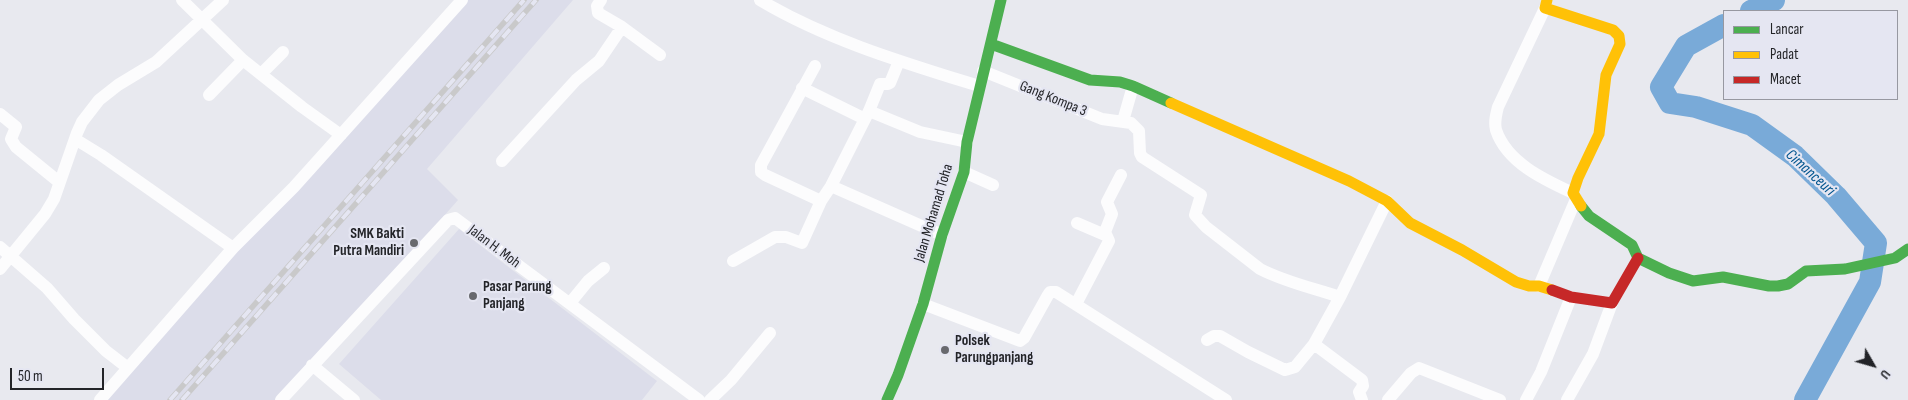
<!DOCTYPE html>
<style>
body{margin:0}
#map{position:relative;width:1908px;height:400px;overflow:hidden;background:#e8e9ef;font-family:"Sofia Sans Condensed",sans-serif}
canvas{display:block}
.legend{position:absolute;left:1723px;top:10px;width:175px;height:90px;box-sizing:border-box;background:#e5e6f2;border:1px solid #9798a1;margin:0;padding:6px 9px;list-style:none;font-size:15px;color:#232428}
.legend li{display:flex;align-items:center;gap:10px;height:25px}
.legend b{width:25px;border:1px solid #9798a1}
.north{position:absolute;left:1848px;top:340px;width:50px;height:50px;-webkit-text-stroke:4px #e5e6f2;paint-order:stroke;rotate:128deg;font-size:14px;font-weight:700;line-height:20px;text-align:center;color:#232428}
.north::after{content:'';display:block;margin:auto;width:18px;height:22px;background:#232428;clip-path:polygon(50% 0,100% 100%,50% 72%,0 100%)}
.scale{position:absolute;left:10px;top:368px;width:94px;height:22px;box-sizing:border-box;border:2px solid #232428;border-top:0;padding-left:6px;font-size:15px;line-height:18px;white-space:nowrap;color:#232428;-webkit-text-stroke:4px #e5e6f2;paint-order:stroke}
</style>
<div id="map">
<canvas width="1908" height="400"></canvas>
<ul class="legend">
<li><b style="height:6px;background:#4caf50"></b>Lancar</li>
<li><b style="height:6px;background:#ffc107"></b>Padat</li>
<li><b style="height:6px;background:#c62828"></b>Macet</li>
</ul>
<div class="north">U</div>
<div class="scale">50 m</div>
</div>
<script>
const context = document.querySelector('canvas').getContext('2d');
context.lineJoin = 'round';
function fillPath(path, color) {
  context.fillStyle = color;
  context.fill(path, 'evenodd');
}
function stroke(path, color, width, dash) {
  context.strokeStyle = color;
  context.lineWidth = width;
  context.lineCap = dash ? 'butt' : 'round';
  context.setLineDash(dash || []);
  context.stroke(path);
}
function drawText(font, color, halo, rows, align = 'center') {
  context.font = font + ' "Sofia Sans Condensed",sans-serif';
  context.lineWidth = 4.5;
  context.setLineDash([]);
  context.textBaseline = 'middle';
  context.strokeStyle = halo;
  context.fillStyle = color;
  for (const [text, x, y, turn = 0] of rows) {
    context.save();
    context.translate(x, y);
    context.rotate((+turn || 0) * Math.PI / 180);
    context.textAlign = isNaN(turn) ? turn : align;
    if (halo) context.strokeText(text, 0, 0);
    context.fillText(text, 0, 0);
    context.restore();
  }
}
const built = new Path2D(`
 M466,0h107l-146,169 31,31 -176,200h-178l130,-151z
 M459,229l198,152 -15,19h-261l-42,-36z`);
const river = new Path2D(`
 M1751,11l23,-11
 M1724,25l-38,21 -25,41 9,16 26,4 56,18 43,31 41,40 40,47 -6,39 -65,118`);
const street = new Path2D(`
 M182,0l61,60 59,47 39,28
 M760,0c67,40 145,63 219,86
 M1545,8l-47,99c-2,8 -4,15 -2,23 11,33 49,50 77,63
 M622,27l38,28
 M815,66l-54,99v7l4,3 56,26
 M983,71l119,48 29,4 8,8 1,22 2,4 59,38 -6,20 11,12 54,42c25,13 53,19 80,28
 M261,74l22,-22
 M802,88l63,31
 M209,95l34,-35
 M869,111l51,21 47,10
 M0,114l16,13 -5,12 5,8 43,35
 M1123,121l10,-35
 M75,139l26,16 132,93
 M502,161l74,-81 23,-19 23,-34 -24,-14 -1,-7 4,-6
 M964,172l29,13
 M831,186l111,49
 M1077,223l28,12
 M0,247l47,41 27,31 32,32 22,17
 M733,261l42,-24h11l16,6 19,-42 10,-15 38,-75 11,-27h8l2,-1 9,-22
 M0,269l45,-55 9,-15 23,-66 5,-11 17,-22 19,-15 38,-23 67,-62
 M1539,286l37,-87
 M570,303l18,-22 16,-13
 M923,304l97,37 4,-3 24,-43 2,-3h6l170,108
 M1076,304l33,-63 -4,-9 7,-18 -5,-12 14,-27
 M1207,340l7,-4h6l28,16 37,18 10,-3 19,-23 48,36 1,6 -4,6 3,8
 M1314,344l26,-47 47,-96
 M312,365l42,35
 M100,400l133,-152 61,-61 168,-187
 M281,400l167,-180 7,-2 244,182
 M710,400l21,-20 39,-47
 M1388,400l23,-27 8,-5 81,32
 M1526,400l15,-28 30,-75
 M1567,400l26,-46 19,-51`);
const fast = new Path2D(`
 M991,44l99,36 30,2 13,4 38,17
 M1581,206l8,10 43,29 6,13 31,15 24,8 30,-4 46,9h9l10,-2 18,-13 39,-2 50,-11 13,-9
 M887,400l11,-25 25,-71 19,-69 22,-63 3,-30 34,-142`);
const slow = new Path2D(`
 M1547,0l-2,8 68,22 6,6 1,8 -14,31 -7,59 -21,44 -5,15 8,13
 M1171,103l178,78 38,20 23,22 52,27 54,32 13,4h10l13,4`);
const jam = new Path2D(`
 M1552,290l19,7 41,6 26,-45`);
const rail = new Path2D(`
 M170,400l354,-400
 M182,400l354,-400`);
const markers = [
 [414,243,5,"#68696e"],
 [473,296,5,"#68696e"],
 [945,350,5,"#68696e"]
];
const streetNames = [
 ["Gang Kompa 3",1053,99,22],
 ["Jalan Mohamad Toha",934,213,-73],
 ["Jalan H. Moh",494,247,37]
];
const poiNames = [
 ["SMK Bakti",404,234,"right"],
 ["Putra Mandiri",404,251,"right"],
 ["Pasar Parung",483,287],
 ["Panjang",483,304],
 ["Polsek",955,341],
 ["Parungpanjang",955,358]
];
const waterNames = [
 ["Cimanceuri",1810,173,42]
];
fillPath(built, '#dcddea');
stroke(river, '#79aad8', 22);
stroke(street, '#fcfcfd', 12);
stroke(fast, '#4caf50', 11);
stroke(slow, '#ffc107', 11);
stroke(jam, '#c62828', 11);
stroke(rail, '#c9c9ca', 5.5);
stroke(rail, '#e5e6f2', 4, [11]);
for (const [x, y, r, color] of markers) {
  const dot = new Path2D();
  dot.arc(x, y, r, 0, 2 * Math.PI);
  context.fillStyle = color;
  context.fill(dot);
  stroke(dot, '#e5e6f2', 2);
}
drawText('15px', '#232428', '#e5e6f2', streetNames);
drawText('bold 15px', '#232428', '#e5e6f2', poiNames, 'left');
drawText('italic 16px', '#00548e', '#e5e6f2', waterNames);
</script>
